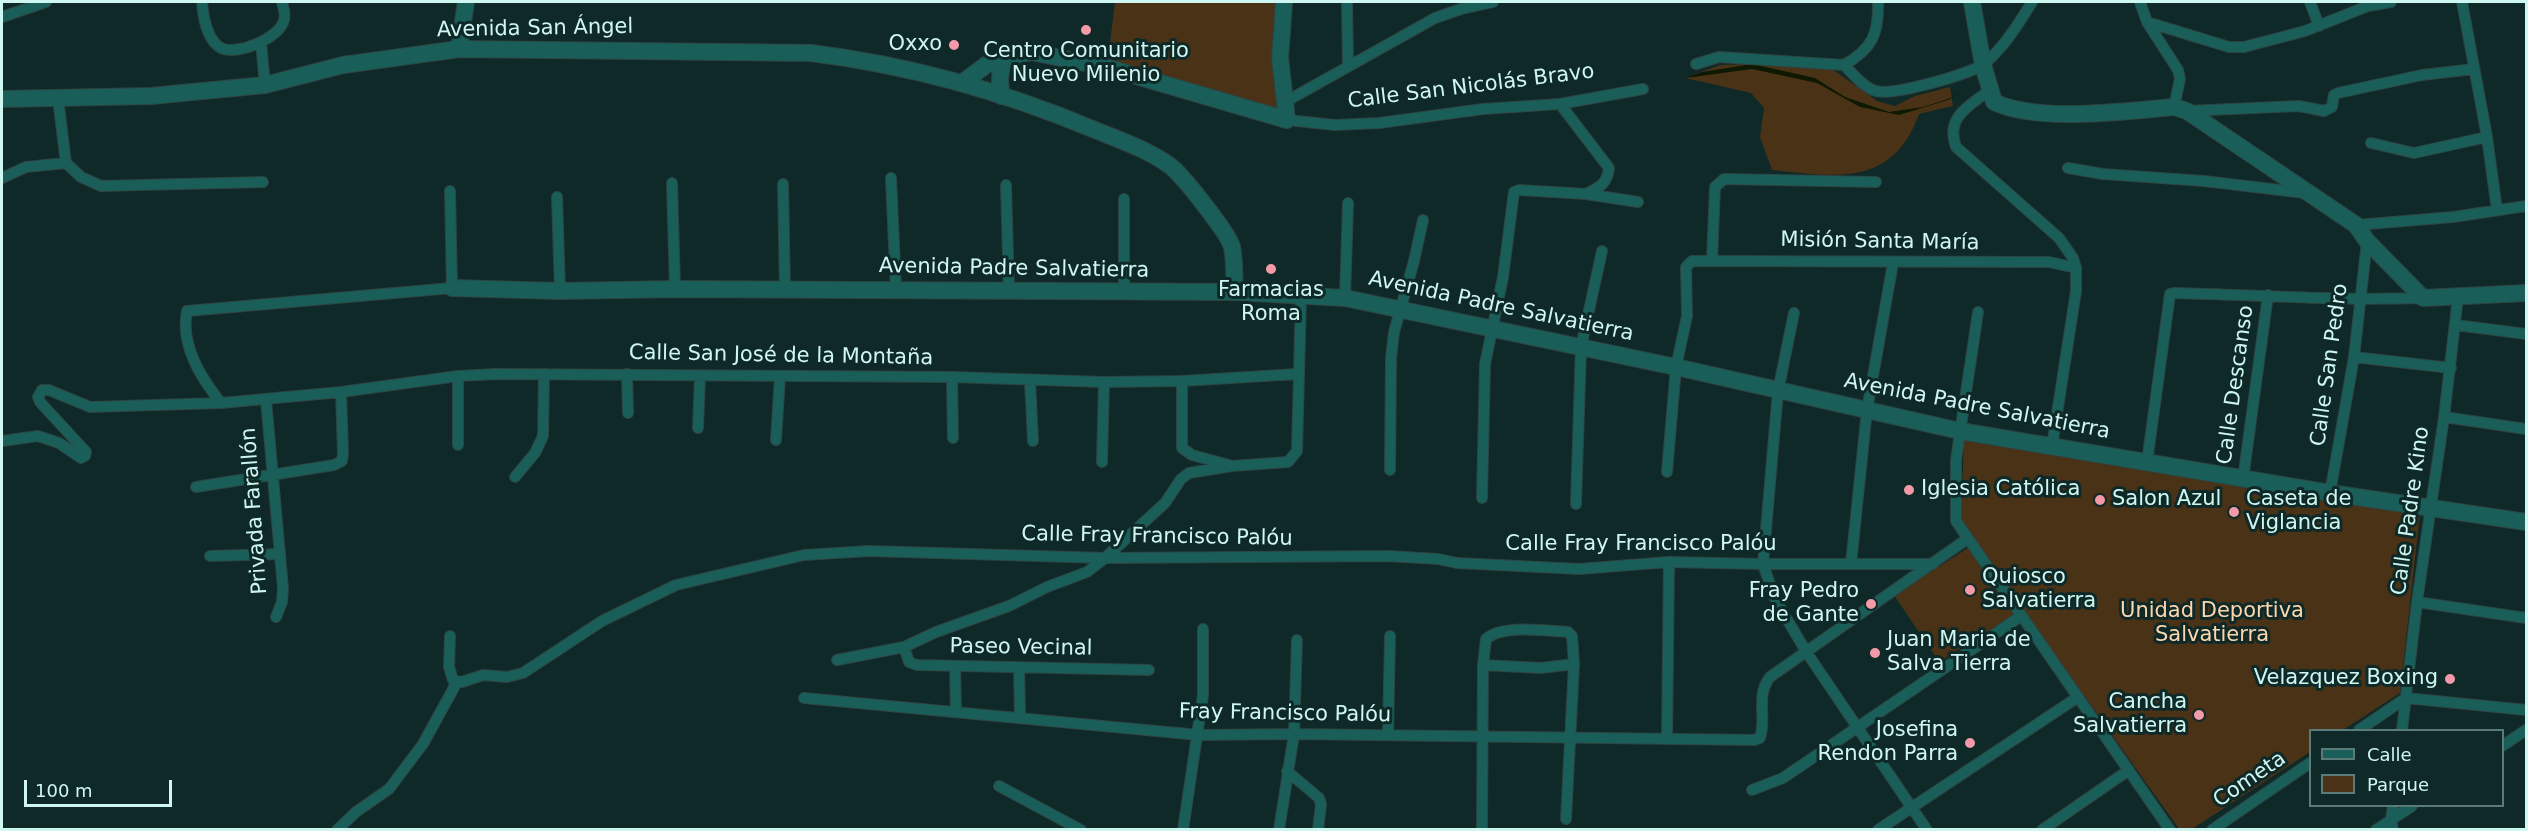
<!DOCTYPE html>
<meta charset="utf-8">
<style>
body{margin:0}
#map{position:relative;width:2528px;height:831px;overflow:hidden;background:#0e2927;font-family:"DejaVu Sans",sans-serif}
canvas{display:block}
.frame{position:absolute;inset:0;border:3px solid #cff7f2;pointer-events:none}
.legend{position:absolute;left:2309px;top:729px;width:195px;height:78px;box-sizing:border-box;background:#0e2927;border:2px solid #5b7b78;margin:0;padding:8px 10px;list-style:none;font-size:18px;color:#cff7f2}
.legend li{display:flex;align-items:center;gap:12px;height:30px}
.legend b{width:30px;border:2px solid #5b7b78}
.scale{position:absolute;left:24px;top:780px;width:148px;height:27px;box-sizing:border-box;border:3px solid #cff7f2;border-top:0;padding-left:8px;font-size:18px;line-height:21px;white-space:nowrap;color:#cff7f2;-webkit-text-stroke:4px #0e2927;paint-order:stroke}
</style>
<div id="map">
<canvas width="2528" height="831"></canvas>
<div class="frame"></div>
<ul class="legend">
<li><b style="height:8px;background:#1a5e59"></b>Calle</li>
<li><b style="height:16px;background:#4a3217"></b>Parque</li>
</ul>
<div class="scale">100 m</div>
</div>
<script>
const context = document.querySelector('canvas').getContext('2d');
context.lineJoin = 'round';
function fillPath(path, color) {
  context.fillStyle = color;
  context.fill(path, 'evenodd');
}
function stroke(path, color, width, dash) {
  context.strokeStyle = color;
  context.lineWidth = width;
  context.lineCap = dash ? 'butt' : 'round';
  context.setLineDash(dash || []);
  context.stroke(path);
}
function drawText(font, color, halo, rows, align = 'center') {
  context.font = font + ' "DejaVu Sans",sans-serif';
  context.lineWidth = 6;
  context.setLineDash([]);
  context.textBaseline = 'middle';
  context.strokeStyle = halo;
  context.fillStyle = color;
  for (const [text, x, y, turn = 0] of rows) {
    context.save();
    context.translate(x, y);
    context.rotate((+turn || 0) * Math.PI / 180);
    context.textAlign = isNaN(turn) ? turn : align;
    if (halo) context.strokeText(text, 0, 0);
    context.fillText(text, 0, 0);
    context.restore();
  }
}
const green = new Path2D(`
 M1115,2h167l6,110 -180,-53z
 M1771,63l54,1 52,37 18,5 20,-10 35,-9 3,19 -34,8c-26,73 -82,63 -147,56l-12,-33 4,-29 -13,-15 -66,-15 35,-13z
 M1964,434l456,80 -20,179 -57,37h-33v22l-118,77h-13l-218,-306z
 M1968,548l47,66 -76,48 -45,-67z`);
const water = new Path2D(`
 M1752,64l63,14 30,19 44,15 34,-5 28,-9 9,-7 -9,8 -52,16 -39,-8 -43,-24 -65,-14 -67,9 17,-6z`);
const street = new Path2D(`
 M202,2c1,14 5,38 19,46 16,8 59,-10 63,-28 2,-6 -1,-13 -2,-18
 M1347,2l1,64
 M2140,2l7,20 31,48 2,9 -6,28
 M2310,2l9,24
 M2462,2l25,135 10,73
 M2,17l44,-15
 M2147,22l82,25h15l61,-16 63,-25 23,-4
 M261,43l4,42
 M1696,64l23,-7 125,8
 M1844,65c9,9 20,23 32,26 17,5 94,-17 108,-27 19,-15 35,-41 48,-62
 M1844,65c28,-16 35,-31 34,-63
 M1990,90c-21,16 -45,27 -34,57l103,91 14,20 3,10v23l-24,155
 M58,99l8,64 15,14 20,9 162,-4
 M1285,102l150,-84 26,-9 32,-7
 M1560,104l49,64c-2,16 -9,19 -23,26
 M2187,111l112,-5 25,5 8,-4 2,-12 4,-2 84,-18 52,-6
 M1287,120l48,5 44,-2 104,-14 77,-5 83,-15
 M2371,143l43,10 73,-16
 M2068,168l35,6 101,7 101,12
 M2,178l24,-11 40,-4
 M891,178l5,112
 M672,183l3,106
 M783,184l2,106
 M1006,185l3,107
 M557,197l3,94
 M2356,225l97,-8 73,-11
 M1712,261l3,-74 9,-8 152,3
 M1124,293v-94
 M1345,298l3,-95
 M1978,312l-22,148v61l214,309
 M1794,313l-16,78 -15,173 12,35 32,54 120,177
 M2456,325l70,9
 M2354,357l97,11
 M627,374l1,39
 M458,376v69
 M952,377l1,61
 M1030,381l3,60
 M1182,381v67l10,7 37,10
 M266,400l17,188 -1,14 -6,15
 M221,403c-20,-25 -41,-58 -34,-92l265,-23 -2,-97
 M2444,417l82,12
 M698,428l2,-52
 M776,440l4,-64
 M2,441l36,-5 21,7 22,15 4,-2 1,-4 -46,-50 -2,-5 4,-7h7l41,17 131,-4 120,-11 117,-16 38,-2 456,3 152,5 78,-1 115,-7
 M1102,462l2,-80
 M2147,462l23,-168 5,-1c82,2 165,8 248,5
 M1390,470l1,-112 3,-26 20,-71 9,-41
 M1667,472l9,-105 11,-51 -1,-49 6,-6 357,1 27,6
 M515,477l20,-24 8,-17 1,-62
 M2243,479l25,-184
 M196,487l138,-22 8,-4 1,-8 -2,-61
 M2330,493l24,-136 13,-116
 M1482,498l3,-134 18,-87 11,-85 5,-2 67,4 52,8
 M1576,504l5,-157 21,-96
 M210,556l70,-2
 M1851,564l16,-154 26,-147
 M2417,602l109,16
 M450,636l-1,31 4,13 9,2 21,-7 24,2 16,-4 79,-52 74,-36 128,-30 65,-4 236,7 283,-2 50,3 19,4 122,6 90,-7 94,2h170
 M904,647l5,15 8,3 232,5
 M837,660l67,-13 32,-15 73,-26 38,-19 40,-15 18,-14 60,-55 16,-24 8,-6 43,-7 56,-4 9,-11 4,-156
 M1483,665l58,3 33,-4
 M955,667l1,45
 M1019,668l1,49
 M804,698l395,37 95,-1 460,6 6,-2c7,-20 -5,-42 10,-61l197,-138
 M2359,730l47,-32 120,12
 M2402,730l15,-128 27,-185 14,-120
 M1388,735l2,-99
 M1667,738l2,-176
 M2502,746l24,-16
 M1287,771l32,27 2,6 -3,26
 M999,786l82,44
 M1752,790l31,-12 238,-162
 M2393,806l-2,13 2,11
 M337,830l19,-18 33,-23 34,-45 34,-62
 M1183,830l20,-135v-66
 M1279,830l15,-96 3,-94
 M1482,830l1,-165 3,-26c16,-15 60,-8 82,-7l4,4 2,28 -8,155
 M1878,830l200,-133
 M2042,830l87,-60
 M2212,830l98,-67
 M2376,830l36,-24`);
const secondary = new Path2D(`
 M1972,2l11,63 11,37c44,21 131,9 180,5l13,4 169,114 11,16 56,57 103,-5
 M459,49l7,-47
 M962,83l24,-18 25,-9 21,-4 77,16 178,52 -7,-62 4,-56
 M1001,96l-1,-18 3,-20
 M2,99l149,-3 114,-11 78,-20 116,-16 352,4c97,12 194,39 284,77 25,10 51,19 74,35 12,8 60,69 63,82 3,15 2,31 3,45
 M452,288l108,3 115,-2 560,3 110,6 331,69 284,64 370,62 196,29`);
const markers = [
 [1086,30,6,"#f39aa9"],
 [954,45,6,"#f39aa9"],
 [1271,269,6,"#f39aa9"],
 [1909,490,6,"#f39aa9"],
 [2100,500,6,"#f39aa9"],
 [2234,512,6,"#f39aa9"],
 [1970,590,6,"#f39aa9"],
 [1871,604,6,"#f39aa9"],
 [1875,653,6,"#f39aa9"],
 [2450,679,6,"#f39aa9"],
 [2199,715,6,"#f39aa9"],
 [1970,743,6,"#f39aa9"]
];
const streetNames = [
 ["Avenida San Ángel",535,29,-1],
 ["Calle San Nicolás Bravo",1471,87,-7],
 ["Misión Santa María",1880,242,1],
 ["Avenida Padre Salvatierra",1014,269,1],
 ["Avenida Padre Salvatierra",1501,307,12],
 ["Calle San José de la Montaña",781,356,1],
 ["Calle San Pedro",2330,365,-82],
 ["Calle Descanso",2236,385,-82],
 ["Avenida Padre Salvatierra",1977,407,11],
 ["Privada Farallón",255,511,-94],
 ["Calle Padre Kino",2411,511,-82],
 ["Calle Fray Francisco Palóu",1157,537,1],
 ["Calle Fray Francisco Palóu",1641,545],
 ["Paseo Vecinal",1021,648,1],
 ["Fray Francisco Palóu",1285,714,1],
 ["Cometa",2250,780,-34]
];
const poiNames = [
 ["Oxxo",942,45],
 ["Centro Comunitario",1086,52,"center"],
 ["Nuevo Milenio",1086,76,"center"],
 ["Farmacias",1271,291,"center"],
 ["Roma",1271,315,"center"],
 ["Iglesia Católica",1921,490,"left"],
 ["Salon Azul",2112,500,"left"],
 ["Caseta de",2246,500,"left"],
 ["Viglancia",2246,524,"left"],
 ["Quiosco",1982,578,"left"],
 ["Salvatierra",1982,602,"left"],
 ["Fray Pedro",1859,592],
 ["de Gante",1859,616],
 ["Juan Maria de",1887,641,"left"],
 ["Salva Tierra",1887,665,"left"],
 ["Velazquez Boxing",2438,679],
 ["Cancha",2187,703],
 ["Salvatierra",2187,727],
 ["Josefina",1958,731],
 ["Rendon Parra",1958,755]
];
const parkNames = [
 ["Unidad Deportiva",2212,612],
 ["Salvatierra",2212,636]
];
fillPath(green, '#4a3217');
fillPath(water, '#0d1900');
stroke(street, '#2e4442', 12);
stroke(secondary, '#2e4442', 18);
stroke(street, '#1a5e59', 10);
stroke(secondary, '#1a5e59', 16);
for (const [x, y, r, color] of markers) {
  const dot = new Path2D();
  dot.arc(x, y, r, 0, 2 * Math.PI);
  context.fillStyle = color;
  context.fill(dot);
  stroke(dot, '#0e2927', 2);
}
drawText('21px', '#cff7f2', '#0e2927', streetNames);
drawText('21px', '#cff7f2', '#0e2927', poiNames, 'right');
drawText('21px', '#fcd6ad', '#0e2927', parkNames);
</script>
